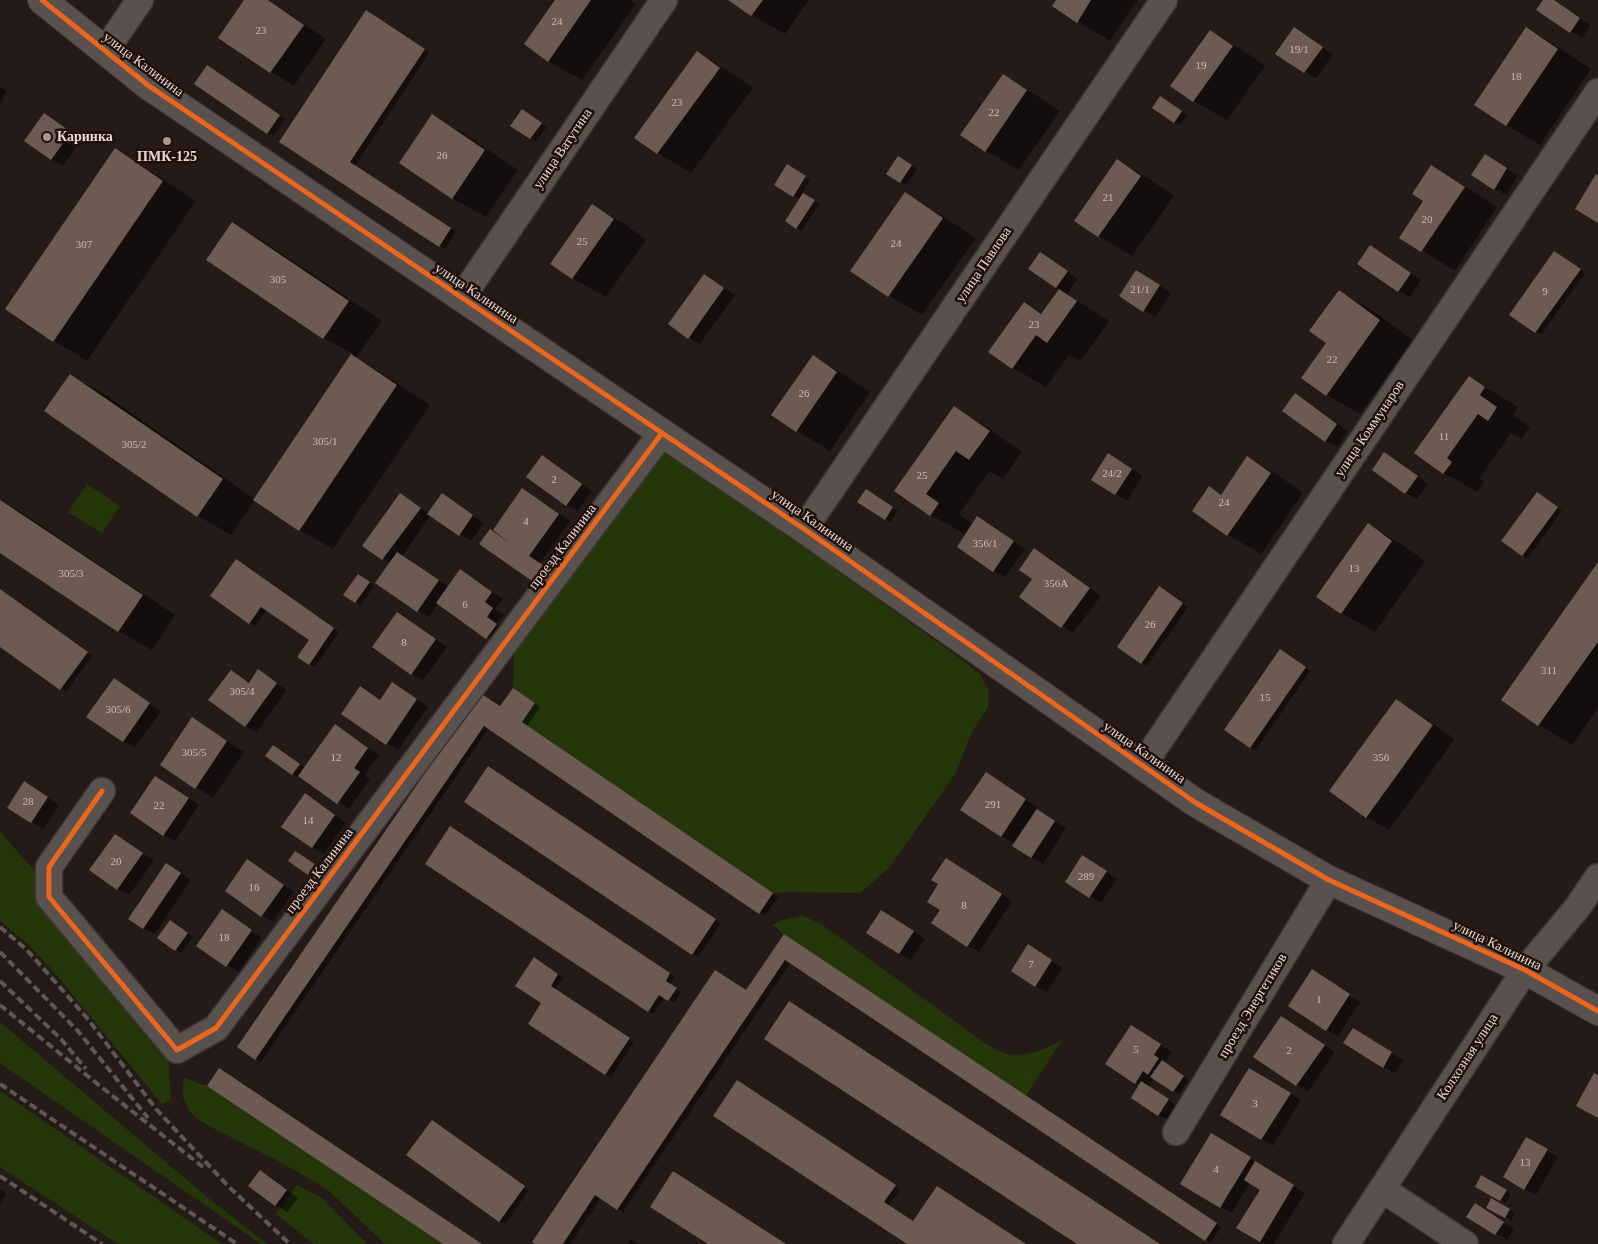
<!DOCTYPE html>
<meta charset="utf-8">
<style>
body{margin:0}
canvas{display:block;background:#241b18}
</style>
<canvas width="1598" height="1244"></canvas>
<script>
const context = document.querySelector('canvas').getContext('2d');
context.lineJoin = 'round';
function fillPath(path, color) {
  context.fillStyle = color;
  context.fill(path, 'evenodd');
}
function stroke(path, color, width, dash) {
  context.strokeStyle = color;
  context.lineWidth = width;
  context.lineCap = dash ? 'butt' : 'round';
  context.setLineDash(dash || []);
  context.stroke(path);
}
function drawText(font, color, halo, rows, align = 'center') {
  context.font = font + ' Georgia,serif';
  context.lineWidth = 5;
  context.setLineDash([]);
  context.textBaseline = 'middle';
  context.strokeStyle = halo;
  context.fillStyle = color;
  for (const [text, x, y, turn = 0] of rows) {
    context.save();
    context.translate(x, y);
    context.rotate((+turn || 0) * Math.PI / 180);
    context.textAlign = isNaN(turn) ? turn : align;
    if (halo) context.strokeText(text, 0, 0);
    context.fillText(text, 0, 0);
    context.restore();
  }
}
const green = new Path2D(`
 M661,445l293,209 25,19 10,17 -1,17 -16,25 -17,42 -30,43 -36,51 -29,25 -71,-1 -16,1 -251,-171 13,-19 -22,-15 1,-37z
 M87,484l33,22 -18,27 -34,-21z
 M0,832l59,66 109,150 3,52 -9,4 -108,-132 -25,-27 -29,-24z
 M803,916l18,8 165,120c6,3 12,8 18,9 17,6 44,-4 58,-13l-36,56 -242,-162 -11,-9 9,-5z
 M0,1022l207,175 60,47h-6l-261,-181z
 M184,1078l23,8 236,158h-58l-58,-55 -45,-26 -71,-36 -16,-10 -6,-7 -7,-15z
 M0,1091l222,153h-104l-118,-77z
 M297,1185l25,13 45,46h-53l-38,-30z`);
const shadow = new Path2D(`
 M246,0h23l57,39 -32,47 -23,-14 -51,-35z
 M557,0h73l6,4 -54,76 -34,-19z
 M730,0h79l-24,34 -33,-19z
 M1058,0h79l-27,41 -33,-20z
 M1544,0h8l39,25 -9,13 -44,-28z
 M371,15l58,38 -74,113 101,66 -11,17 -165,-108z
 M1527,29l33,19 31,21 -51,76 -34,-20z
 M1210,32l34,19 21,15 -38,54 -34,-19z
 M1306,35l27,19 -17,25 -39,-26z
 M697,53l33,19 23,16 -62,85 -33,-20 -22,-16z
 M212,70l73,49 -12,17 -77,-52z
 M1003,75l33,20 24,16 -41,59 -33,-19z
 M0,87l7,4 -7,13z
 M1166,101l21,14 -7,10 -6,-3z
 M44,114l38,25 -19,27 -12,-7z
 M527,114l20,13 -11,14 -24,-16z
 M432,115l34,20 52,35 -32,47 -34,-19z
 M115,150l33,19 48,32 -109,160 -33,-20 -48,-32z
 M904,160l13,9 -11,16 -6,-3z
 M1118,161l33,19 23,16 -42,60 -33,-20 -23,-16z
 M1496,162l22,14 -12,19 -12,-6z
 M787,166l23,14 -8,14 17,10 -17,27 -15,-10 14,-21 -25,-16z
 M1431,166l34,20 32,21 -42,64 -54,-34 24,-36z
 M905,193l33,20 38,25 -54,77 -33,-19 -38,-26z
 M593,206l33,19 20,15 -40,57 -34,-19z
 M233,223l33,20 116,78 -26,37 29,17 45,30 -97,144 -33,-19 -45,-30 -24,35 -33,-19 -127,-141 33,19 151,105 98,-145 -29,-16z
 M1382,253l39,27 -11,17 -12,-6z
 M1560,255l25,18 -44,62 -30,-20z
 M1052,260l26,19 -11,15 42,27 -28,40 -12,-6 -23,32 -33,-19 -23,-16 35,-48 18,10 17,-24 -4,-3z
 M704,276l31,19 -35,49 -11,-6z
 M1148,278l23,15 -16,24 -11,-7z
 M1339,292l34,19 40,29 -53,74 -33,-19 1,-53z
 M813,357l34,19 23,16 -40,59 -33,-20 -24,-16z
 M1469,377l49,30 -5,8 17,12 -8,12 -11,-6 -31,45 4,4 -7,10 -33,-19 -28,-20z
 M1306,401l42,30 -11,16 -12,-6z
 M954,408l33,19 35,25 -19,27 -13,-8 -31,43 14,10 5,-6 47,31 -20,28 -47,-31 8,-11 -35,-20 -35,-25z
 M542,457l50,34 -14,20 -11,-6z
 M1248,458l33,19 22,16 -42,61 -33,-19 -19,-47 13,7z
 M1396,460l32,24 -11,15 -11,-6z
 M1120,461l23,15 -16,25 -35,-22z
 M523,490l47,31 -30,42 14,10 -10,13 -63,-42 12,-12z
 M872,494l26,17 -7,11 -6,-3z
 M401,495l28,18 24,-11 31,21 -13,18 -40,-26 -29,41 47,31 12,-16 42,28 -8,10 9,6 -7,9 10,7 -9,13 -59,-41 -10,14 -11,-6 -28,-48 -26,-18z
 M1542,497l20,14 -34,47 -25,-17z
 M0,500l22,13 153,102 -23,35 -34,-19 -118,-79z
 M1368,525l33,19 24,17 -50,71 -34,-19z
 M1035,550l11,6 55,40 -28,37 -52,-36 13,-18z
 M241,564l98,68 -24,35 -6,-3 2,-24 -44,-31 -12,17 -44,-30z
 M1598,564v144l-26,37 -33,-20 -37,-26z
 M363,579l11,7 -13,19 -5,-3z
 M0,590l92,66 -26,36 -66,-46z
 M1164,591l24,16 -41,59 -5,-3z
 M398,614l49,33 -24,33 -11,-6z
 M1286,654l24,17 -54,79 -5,-3z
 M231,671l19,12 8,-12 29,19 -30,42 -12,-6z
 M114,679l47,32 -26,37 -12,-7z
 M404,690l24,17 -30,43 -12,-6 -14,-49 9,5z
 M518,693l22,14 -13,19 251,171 -13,19 -276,-188 -228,334 -22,-15 241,-353 21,14z
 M1396,700l23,14 36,25 -66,91 -23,-13z
 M193,719l51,33 -31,46 -51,-34z
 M335,726l44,29 -14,20 5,4 -21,30 -49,-34 -2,2 -5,-3 -26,-18 11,-6 27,18z
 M494,771l227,152 -23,34 -5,-3z
 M156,777l43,28 -24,36 -11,-6z
 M997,780l40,27 -24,36 -12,-7z
 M36,790l23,15 -16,24 -34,-21z
 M317,802l29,21 -22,31 -12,-7z
 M1038,810l28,18 -23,36 -12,-7z
 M455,831l220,146 -5,7 11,8 -7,11 -9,-6 -12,17 -5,-3z
 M116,835l38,26 -25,34 -11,-6z
 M301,856l18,12 -6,9 -5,-3z
 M1094,864l23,15 -16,24 -34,-21z
 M958,866l54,35 -33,51 -11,-6z
 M259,868l35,24 -21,30 -47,-31z
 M178,871l13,9 -36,54 -12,-6z
 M233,917l29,21 -24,34 -40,-27z
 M892,918l33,21 -14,21 -44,-27z
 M175,925l18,12 -12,16 -22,-15z
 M789,939l432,288 -10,16 -420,-281 -168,250 -22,-14 -31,46h-33z
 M1040,953l23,15 -16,24 -11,-6z
 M539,962l24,16 -8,12 79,52 -23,35 -81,-53 13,-21z
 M1323,978l37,24 -22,34 -12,-6z
 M1282,1017l53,35 -27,40 -53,-35z
 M1143,1033l29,19 -7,11 24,17 -10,14 -25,-16 -5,9 30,20 -9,14 -12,-6 -18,-30 -4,-2z
 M1365,1036l38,24 -8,13 -12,-6z
 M1261,1076l40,24 -28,46 -51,-32z
 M743,1085l157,104 -11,17 25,16 110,22h-115z
 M437,1124l92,66 -24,34 -5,-3z
 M1212,1135l93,58 -31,51h-9l-27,-16 23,-38 -11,-7 -18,30 -11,-6z
 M1526,1139l32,18 -22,38 -32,-18z
 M260,1171l12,7 26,20 -11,14 -11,-7z
 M1482,1177l29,17 -5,9 -29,-17z
 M0,1189l7,5 -7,9z
 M1492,1200l23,13 -4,7 -23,-13z
 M1486,1212l28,17 -7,11 -39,-23z
 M631,1239l5,3 3,2h-12z`);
const building = new Path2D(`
 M244,0h24l36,25 -34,48 -52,-35z
 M555,0h36l-43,62 -24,-18z
 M728,0h35l-12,16z
 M1056,0h35l-14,23 -25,-17z
 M1543,0h11l26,18 -10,15 -34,-23z
 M366,10l59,39 -75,113 101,66 -12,19 -160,-105z
 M1294,27l29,20 -19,26 -29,-19z
 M1526,27l32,22 -52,77 -32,-21z
 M1210,30l23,16 -40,56 -23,-16z
 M697,51l23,17 -63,86 -23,-16z
 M207,65l73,50 -13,19 -73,-50z
 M1003,74l24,16 -42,62 -25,-17z
 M1160,96l22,15 -8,12 -22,-15z
 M522,109l20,14 -12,16 -20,-13z
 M44,113l27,19 -20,28 -27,-19z
 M432,114l53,36 -33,49 -53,-36z
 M115,148l48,33 -110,161 -48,-33z
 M1485,154l22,14 -13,22 -23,-15z
 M898,156l14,9 -12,18 -14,-9z
 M1117,159l24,17 -43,61 -24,-16z
 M787,164l19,12 -13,21 -19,-12z
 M1431,165l34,22 -44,65 -22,-14 24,-37 -11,-7z
 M1596,174l2,1v48l-23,-14z
 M905,192l38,26 -55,79 -38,-26z
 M803,193l12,7 -19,29 -11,-8z
 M592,204l22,15 -42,60 -22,-15z
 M232,222l117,79 -26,38 -117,-79z
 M1370,245l41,28 -13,19 -41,-28z
 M1554,251l27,18 -46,64 -26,-18z
 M1040,252l28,19 -12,17 -28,-19z
 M1136,270l24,15 -17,27 -24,-16z
 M704,274l20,14 -36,51 -20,-15z
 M1059,289l18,12 -30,42 -11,-8 -24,34 -24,-17 36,-50 17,12z
 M1339,290l41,30 -54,76 -25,-18 25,-35 -17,-12z
 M351,354l46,31 -98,146 -46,-31z
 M813,355l24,17 -41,60 -25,-17z
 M70,374l153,105 -26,38 -153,-106z
 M1469,376l16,11 -5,8 17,12 -9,14 -10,-7 -31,44 5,4 -9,12 -29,-21z
 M1295,393l42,31 -12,18 -43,-31z
 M954,406l36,25 -21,29 -13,-9 -30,43 13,9 -9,13 -36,-25z
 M1384,452l34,24 -13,18 -33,-24z
 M1108,453l24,16 -17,26 -24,-15z
 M542,455l40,29 -16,22 -40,-29z
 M1247,456l24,17 -44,63 -35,-25 17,-25 12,9z
 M522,488l37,26 -30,42 14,9 -11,16 -53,-37 11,-15 20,14 -17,-13z
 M866,489l27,18 -8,13 -28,-18z
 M1537,492l21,15 -36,49 -21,-15z
 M400,493l21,15 -39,52 -20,-14z
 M442,493l31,22 -14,21 -32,-22z
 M0,500l143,95 -25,37 -118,-79z
 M977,516l37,25 -21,31 -36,-25z
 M1368,523l24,18 -51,73 -25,-17z
 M1034,548l56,40 -29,40 -42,-31 13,-18 -13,-9z
 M397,552l42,28 -22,32 -42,-29z
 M236,559l98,69 -25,37 -12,-8 12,-17 -48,-33 -12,17 -39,-28z
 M1598,562v80l-60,84 -37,-26z
 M460,569l32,23 -7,10 8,6 -6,9 10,7 -11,15 -50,-36z
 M358,574l12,8 -15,21 -12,-8z
 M1159,586l24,17 -42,61 -24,-17z
 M0,589l88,63 -28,38 -60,-43z
 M397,612l39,27 -25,36 -39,-28z
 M1280,649l26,18 -56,81 -26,-18z
 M258,669l19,14 -32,44 -37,-27 23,-30 18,13z
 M114,678l36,25 -27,39 -37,-25z
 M392,682l25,17 -31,46 -45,-31 19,-28 20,14z
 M513,688l22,15 -13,19 251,171 -14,21 -275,-188 -229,334 -18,-13 243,-354 20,13z
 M1396,699l37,26 -67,93 -37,-27z
 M192,717l35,24 -32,48 -35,-24z
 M335,724l33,24 -14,20 6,4 -23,32 -39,-28z
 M273,745l27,19 -8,11 -27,-19z
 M488,766l228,153 -24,36 -228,-153z
 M986,772l40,27 -25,38 -41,-27z
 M155,776l34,22 -26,38 -33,-23z
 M24,781l24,16 -17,26 -24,-15z
 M305,793l30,22 -23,33 -31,-21z
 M1037,809l18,12 -24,37 -19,-12z
 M450,826l220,147 -4,8 11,7 -9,13 -9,-6 -11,17 -223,-148z
 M115,834l28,19 -26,37 -28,-20z
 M295,851l20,13 -7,11 -20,-14z
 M1082,855l25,16 -18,27 -24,-16z
 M946,858l56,36 -35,53 -36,-24 9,-13 -13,-8 11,-18 -7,-4z
 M247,859l37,26 -23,32 -36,-26z
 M166,863l15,10 -38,56 -15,-10z
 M222,909l30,21 -26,37 -30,-21z
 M881,910l33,21 -15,23 -33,-21z
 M170,920l18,13 -13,18 -18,-13z
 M784,934l433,289 -12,18 -420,-281 -168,250 -22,-15 -32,49h-28l-3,-2 183,-272 31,20z
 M1028,944l24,16 -17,27 -24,-16z
 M534,957l24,17 -7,12 79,52 -25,37 -77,-51 13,-21 -26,-17z
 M1312,969l38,25 -24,37 -38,-25z
 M789,1001l371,243h-83l-313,-205z
 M1281,1016l44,29 -29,41 -43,-29z
 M1131,1025l30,19 -7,11 5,3 -11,17 -5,-4 -8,13 -30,-20z
 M1353,1028l39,24 -9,16 -40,-25z
 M1162,1060l22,16 -11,16 -23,-15z
 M219,1068l263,176h-39l-236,-158z
 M1249,1068l42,25 -30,47 -41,-25z
 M1594,1073l4,2v43l-22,-12z
 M737,1080l159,105 -12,17 29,19 24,-35 89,58h-119l-194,-128z
 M1141,1081l28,18 -11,17 -27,-18z
 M432,1120l93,66 -26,36 -93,-67z
 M1211,1133l40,24 -31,51 -40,-24z
 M1526,1137l22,12 -24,41 -21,-13z
 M1255,1161l39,24 -34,57 -24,-14 24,-38 -16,-10z
 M260,1170l27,20 -12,16 -27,-20z
 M673,1171l113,73h-78l-58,-37z
 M1481,1175l26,15 -7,11 -25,-14z
 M1491,1198l19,11 -5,9 -19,-10z
 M1475,1203l29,19 -9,13 -29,-18z`);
const minor = new Path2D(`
 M105,51l35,-51
 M462,297l202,-297
 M804,529l360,-529
 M1142,766l456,-674
 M102,791l-53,76v30l128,153 39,-22 446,-595
 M1176,1132l153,-252
 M1382,1189l83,55
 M1346,1244l179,-274 52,-62 21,-31`);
const tertiary = new Path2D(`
 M42,0l107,86 655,443 392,274 133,77 196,90 73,41`);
const rail = new Path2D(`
 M0,927l26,22 61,69 69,91 73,78 61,57
 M0,952l77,78 71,88
 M0,981l61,58 25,30
 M0,1005l100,81 103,81
 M0,1084l237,160
 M0,1176l102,68`);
const cycleway = new Path2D(`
 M42,0l107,86 655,443 392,274 133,77 196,90 73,41
 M102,791l-53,76v30l128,153 39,-22 446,-595`);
const markers = [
 [47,137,5,"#a39894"],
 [167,141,5,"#a39894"]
];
const numberNames = [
 ["24",557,22],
 ["23",261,31],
 ["19/1",1299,50],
 ["19",1201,66],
 ["18",1516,77],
 ["23",677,103],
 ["22",994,113],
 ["26",442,156],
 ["21",1108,198],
 ["20",1427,220],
 ["25",582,242],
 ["24",896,244],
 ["307",84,245],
 ["305",278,280],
 ["21/1",1140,290],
 ["9",1545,292],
 ["23",1034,325],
 ["22",1332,360],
 ["26",804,394],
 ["11",1444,437],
 ["305/1",325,442],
 ["305/2",134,445],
 ["24/2",1112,474],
 ["25",922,476],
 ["2",554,480],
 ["24",1224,503],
 ["4",526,522],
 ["356/1",985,544],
 ["13",1354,569],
 ["305/3",71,574],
 ["356А",1056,584],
 ["6",465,605],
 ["26",1150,625],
 ["8",404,643],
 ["311",1549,671],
 ["305/4",242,692],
 ["15",1265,698],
 ["305/6",118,710],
 ["305/5",194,753],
 ["12",336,758],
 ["356",1381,758],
 ["28",28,802],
 ["291",993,805],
 ["22",159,806],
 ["14",308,821],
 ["20",116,862],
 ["289",1086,877],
 ["16",254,888],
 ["8",964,906],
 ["18",224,938],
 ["7",1031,965],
 ["1",1319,1000],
 ["5",1136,1050],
 ["2",1289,1051],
 ["3",1255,1104],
 ["13",1525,1163],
 ["4",1216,1170]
];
const streetNames = [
 ["улица Калинина",143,65,37],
 ["улица Ватутина",563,149,-56],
 ["улица Павлова",984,265,-56],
 ["улица Калинина",476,294,34],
 ["улица Коммунаров",1370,429,-56],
 ["улица Калинина",812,521,35],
 ["проезд Калинина",563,547,-53],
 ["улица Калинина",1144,753,35],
 ["проезд Калинина",320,871,-53],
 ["улица Калинина",1497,946,26],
 ["проезд Энергетиков",1253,1006,-59],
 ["Колхозная улица",1468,1057,-57]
];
const poiNames = [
 ["Каринка",57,137],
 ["ПМК-125",167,157,"center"]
];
fillPath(green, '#25360a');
fillPath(shadow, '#0007');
fillPath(building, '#6d5a52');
stroke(minor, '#3d3533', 29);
stroke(tertiary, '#3d3533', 30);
stroke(minor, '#59514e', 26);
stroke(tertiary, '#59514e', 28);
stroke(rail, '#605755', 4, [8, 4]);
stroke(cycleway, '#eb651d', 5);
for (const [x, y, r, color] of markers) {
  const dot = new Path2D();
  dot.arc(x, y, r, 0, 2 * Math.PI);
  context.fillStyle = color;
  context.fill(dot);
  stroke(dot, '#200f09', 2);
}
drawText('11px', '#c9bbb6', null, numberNames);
drawText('14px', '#e8dbd7', '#200f09', streetNames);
drawText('bold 14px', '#e8dbd7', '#200f09', poiNames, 'left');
</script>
